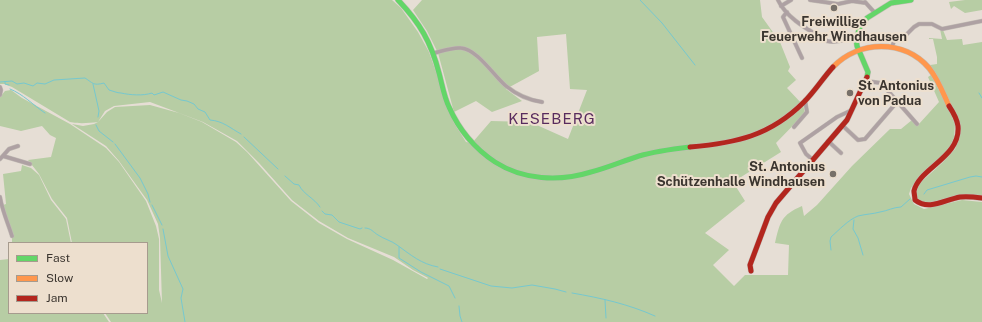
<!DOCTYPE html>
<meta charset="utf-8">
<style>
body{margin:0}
#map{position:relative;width:982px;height:322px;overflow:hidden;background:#e6ded5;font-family:"Public Sans",sans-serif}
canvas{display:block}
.legend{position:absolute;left:8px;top:242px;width:140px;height:72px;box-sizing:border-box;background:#eddfce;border:1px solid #a69b8e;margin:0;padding:5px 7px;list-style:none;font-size:12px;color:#3b352f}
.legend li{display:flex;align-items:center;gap:8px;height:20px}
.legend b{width:20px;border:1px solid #a69b8e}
</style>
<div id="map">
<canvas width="982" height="322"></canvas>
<ul class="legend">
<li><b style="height:5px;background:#63d668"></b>Fast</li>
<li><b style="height:5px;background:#ff974d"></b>Slow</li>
<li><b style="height:5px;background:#b3261e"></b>Jam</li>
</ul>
</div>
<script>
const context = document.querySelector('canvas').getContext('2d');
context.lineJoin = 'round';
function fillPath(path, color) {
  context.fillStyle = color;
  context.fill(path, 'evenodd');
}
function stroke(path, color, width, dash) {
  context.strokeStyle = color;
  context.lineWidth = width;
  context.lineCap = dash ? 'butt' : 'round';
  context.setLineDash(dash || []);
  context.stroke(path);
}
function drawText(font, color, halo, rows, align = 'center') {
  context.font = font + ' "Public Sans",sans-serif';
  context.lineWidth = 4;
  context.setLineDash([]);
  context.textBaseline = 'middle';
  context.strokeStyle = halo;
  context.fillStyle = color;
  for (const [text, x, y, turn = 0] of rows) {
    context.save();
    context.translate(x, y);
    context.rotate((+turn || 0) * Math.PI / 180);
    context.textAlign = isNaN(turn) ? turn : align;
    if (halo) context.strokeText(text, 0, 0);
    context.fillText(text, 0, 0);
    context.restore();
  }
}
const green = new Path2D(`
 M0,0h392l9,8 17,24 11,20 25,71 12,19 6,1 19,-22 39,1 38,17 19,-49 -17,-1 -4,-55 -29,3 2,34 -33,18 16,12 -30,11 -16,-11 -22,11 -16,-59 -11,-22 -14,-21 9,-10h338l2,17 18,25 10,25 -2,4 8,9 -9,8 16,17 2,8 -29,30 5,9 -48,30 12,19 -40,32 24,17 -16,15 21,21 11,-11h43l1,-30 -14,-2c5,-21 6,-28 27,-37l2,10 13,-11 35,-39 38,-37h11l11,-9 6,5 21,-23 -11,-25 3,-2 20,38 4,12 -1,13 -5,11 -33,32 -5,7 -2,6 5,10 10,5 38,-9 20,2v120h-871l-6,-9h42v-70h-75l-5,-25 -15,-19 -13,-25 -11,-14 23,-3 5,-19 -6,-3 -8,-9 -21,5 -21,-5v-29l5,-6 6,-1 11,8 48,26 36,24 13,14 27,39 10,25 3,13v51l3,13 -2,-65 -2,-14 -11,-24 -28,-39 -13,-15 -34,-22 11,2 11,-2 4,-2 9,-10 8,-5 35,-2 29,8 23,9 34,20 11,10 44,49 28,22 28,16 46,21 34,19 1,-1 -15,-8 -19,-13 -46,-19 -29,-17 -27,-21 -33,-37 -22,-22 -34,-19 -53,-20 -36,4 -9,5 -7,11c-10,1 -18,2 -28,0l-58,-35 -8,-3h-4z
 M965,0h17v10l-17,3 -11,-7 -3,3 -2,-7z
 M940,29l3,1 4,10 15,-1 1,6 19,-3v153h-20l-31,7h-8l-5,-3 -2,-7 4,-9 22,-20 13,-14 5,-13 -1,-16 -23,-46 -6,-9 7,-1v-7l-4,-18h-4v-1l13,1z
 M22,165l9,3 8,7 12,25 15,19 5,24h-59v-7l-9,-31 3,-1 -3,-30 18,-3z
 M9,259v54h94l6,9h-109v-62z`);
const stream = new Path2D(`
 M640,0l22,23 33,42
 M0,82l12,-1 5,3 7,-1 9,3 4,-3 8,1 9,-4 31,-2c8,5 8,8 19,5l5,7c4,1 8,3 12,3 9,2 22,3 31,0l2,2 9,-3 18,8 6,1 7,3 4,5 7,3 5,8c13,1 20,8 31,14
 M5,82v2l4,1
 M93,84l6,27 -1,6
 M10,89c13,5 23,16 35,24
 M979,93l3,5
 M96,125l3,6 14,11
 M244,137l34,32
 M115,144l25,34 8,16 2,8
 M285,176l9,8 5,1c4,9 15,13 21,22
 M924,194l3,-4 43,-13 6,-1 6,1
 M152,205l10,20
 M322,211l3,3 7,1 7,7 21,7 2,-1
 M854,220l-1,9 5,9 5,17
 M365,228c6,0 8,4 13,7 6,4 14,6 19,10 14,10 24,19 41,22
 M163,229l5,27 15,33 -2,9 4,24
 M399,247v11l22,14 28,14 6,12
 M831,250l-1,-9 1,-4c8,-7 17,-17 27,-21 8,-2 15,-2 22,-4 7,-1 14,-5 21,-5l9,-8
 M440,269l51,17 21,2 20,-3 23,4 11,3
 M572,293c29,5 56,11 83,23
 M605,300l1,18
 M459,306l1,10 2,6`);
const street = new Path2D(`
 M778,0c9,19 31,30 49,41 10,3 19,-3 29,-2
 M810,0l28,4 14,-3 14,2
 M865,2l10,11
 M781,6l10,-6
 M787,12l-4,5 19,41
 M892,47l2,-6 12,-6 8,-8 5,-3h13l10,5 40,-8
 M434,53c8,-2 19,-6 27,-5 16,1 33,28 45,38 11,9 22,14 36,16
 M866,81l15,2 36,41
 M0,87l1,3 -1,5
 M842,125l16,15 7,-1 32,-37
 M794,127l13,-15 -2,-12
 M828,141l13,12
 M3,156l27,8
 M0,159l9,-10 9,-3
 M813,160l-7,-6 -6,-11 37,-26 15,-7
 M0,197c2,13 8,26 12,39`);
const fast = new Path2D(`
 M398,0c22,23 33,42 41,73 3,11 5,24 10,34 10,23 25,41 46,55 28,18 64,20 96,10 16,-4 32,-11 48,-16 17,-5 34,-7 51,-9
 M867,77l1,-5 -11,-26 -1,-7 4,-12 7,-9 24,-15 20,-3`);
const slow = new Path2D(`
 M833,67c26,-27 71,-28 96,1 9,11 14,25 20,38`);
const jam = new Path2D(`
 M949,106c4,6 8,13 9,20 3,31 -39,42 -44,65 0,2 1,6 1,9 14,11 29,0 45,-3 7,-1 15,0 22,1
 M690,147c46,-4 80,-11 114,-45 11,-11 19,-24 29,-35
 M751,271l-1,-6 18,-48 8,-14 71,-83 20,-43`);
const markers = [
 [834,8,4,"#777069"],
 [850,93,4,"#777069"],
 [833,174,4,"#777069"]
];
const poiNames = [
 ["Freiwillige",834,22],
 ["Feuerwehr Windhausen",834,37],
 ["St. Antonius",858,86,"left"],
 ["von Padua",858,101,"left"],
 ["St. Antonius",825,167,"right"],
 ["Schützenhalle Windhausen",825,182,"right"]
];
const quarterNames = [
 ["KESEBERG",552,119]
];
fillPath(green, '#b7cda4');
stroke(stream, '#76c8cf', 1);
stroke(street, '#c2bcb5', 4.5);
stroke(fast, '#c2bcb5', 6);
stroke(slow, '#c2bcb5', 6);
stroke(jam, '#c2bcb5', 6);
stroke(street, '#aea1a3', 3.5);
stroke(fast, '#63d668', 5);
stroke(slow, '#ff974d', 5);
stroke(jam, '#b3261e', 5);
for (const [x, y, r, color] of markers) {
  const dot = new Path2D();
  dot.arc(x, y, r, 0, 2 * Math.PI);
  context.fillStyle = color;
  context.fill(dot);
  stroke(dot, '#eddfce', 1.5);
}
drawText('bold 13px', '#3b352f', '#eddfce', poiNames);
context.letterSpacing = '1px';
drawText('15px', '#582b5e', '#eddfce', quarterNames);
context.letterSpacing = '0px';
</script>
